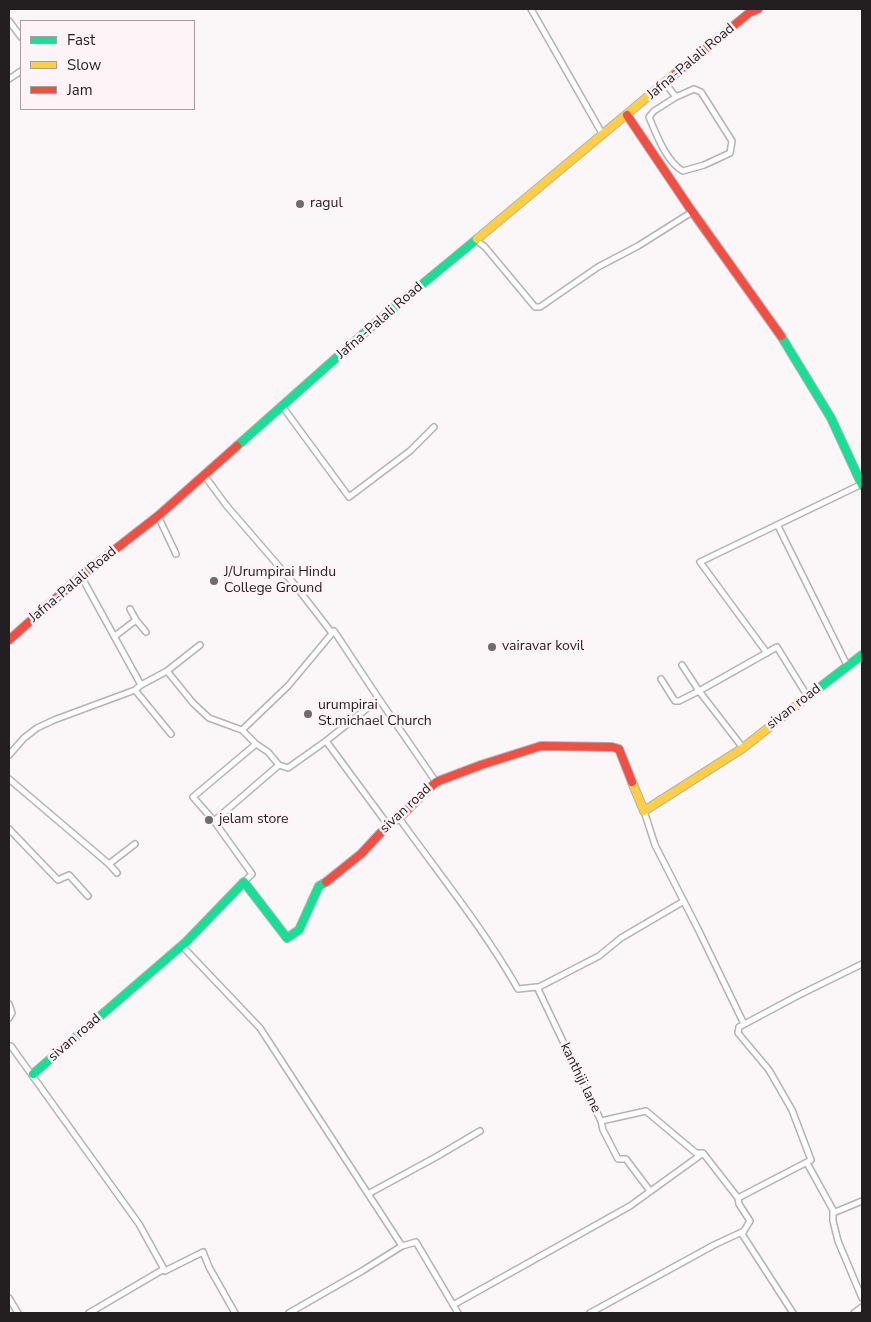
<!DOCTYPE html>
<style>
body{margin:0}
#map{position:relative;width:871px;height:1322px;overflow:hidden;background:#fbf6f8;font-family:"Nunito Sans",sans-serif}
canvas{display:block}
.frame{position:absolute;inset:0;border:10px solid #231f21;pointer-events:none}
.legend{position:absolute;left:20px;top:20px;width:175px;height:90px;box-sizing:border-box;background:#fef3f7;border:1px solid #a69ea1;margin:0;padding:6px 9px;list-style:none;font-size:15px;color:#231f21}
.legend li{display:flex;align-items:center;gap:10px;height:25px}
.legend b{width:25px;border:1px solid #a69ea1}
</style>
<div id="map">
<canvas width="871" height="1322"></canvas>
<div class="frame"></div>
<ul class="legend">
<li><b style="height:6px;background:#16e098"></b>Fast</li>
<li><b style="height:6px;background:#ffcf43"></b>Slow</li>
<li><b style="height:6px;background:#f24e42"></b>Jam</li>
</ul>
</div>
<script>
const context = document.querySelector('canvas').getContext('2d');
context.lineJoin = 'round';
function stroke(path, color, width, dash) {
  context.strokeStyle = color;
  context.lineWidth = width;
  context.lineCap = dash ? 'butt' : 'round';
  context.setLineDash(dash || []);
  context.stroke(path);
}
function drawText(font, color, halo, rows, align = 'center') {
  context.font = font + ' "Nunito Sans",sans-serif';
  context.lineWidth = 5;
  context.setLineDash([]);
  context.textBaseline = 'middle';
  context.strokeStyle = halo;
  context.fillStyle = color;
  for (const [text, x, y, turn = 0] of rows) {
    context.save();
    context.translate(x, y);
    context.rotate((+turn || 0) * Math.PI / 180);
    context.textAlign = isNaN(turn) ? turn : align;
    if (halo) context.strokeText(text, 0, 0);
    context.fillText(text, 0, 0);
    context.restore();
  }
}
const street = new Path2D(`
 M531,9l72,126
 M9,21l12,16
 M9,79l12,-8
 M665,83l11,14 18,-8 7,3 31,49 -2,12 -26,12 -21,6c-16,-8 -27,-37 -34,-54l5,-6 22,-14
 M476,240l9,7 50,60h5l58,-40 40,-21 54,-34
 M282,406l67,91 61,-46 24,-24
 M204,475l22,30 69,80 37,48
 M158,516l18,38
 M778,526l69,139
 M130,609l6,11
 M115,636l21,-16 10,12
 M767,653l-67,-91 162,-78
 M167,671l33,-26
 M661,679l14,22h4l20,-10 -17,-26
 M141,685l26,-14 26,32 16,15 33,12 14,14 12,8 11,13 9,3 38,-27 62,84
 M135,690l36,44
 M379,699l57,83
 M242,730l46,-44 46,-55 45,68 -53,42
 M743,748l-44,-57 78,-44 31,50
 M9,755l15,-17 13,-10 17,-8 81,-30 6,-5 -60,-109
 M9,779l100,85 26,-20
 M644,811l11,34 43,84 46,95
 M399,818c40,56 85,111 119,171l19,-2 64,134 45,-10 50,42h7l35,45 73,-38 -19,-50 -23,-40 -31,-37 1,-6 58,-31 65,-32
 M214,821l-21,-24 63,-53
 M9,829l49,51 11,-5 19,21
 M109,864l8,9
 M244,882l8,-8 -38,-53 65,-56
 M182,946l78,82 142,218 14,-4 42,71
 M537,988l62,-32 22,-18 63,-37
 M9,1004l3,9 -3,5
 M9,1046h2l128,178 26,47 38,-19 6,15 26,46
 M601,1121l2,9 15,29h8l24,32
 M807,1163l26,47v11l5,20 24,57
 M368,1194l68,-37 44,-26
 M738,1198l1,6 11,17 -8,13 51,79
 M833,1213l29,-12
 M9,1298l9,15
 M453,1305l177,-99 72,-52
 M89,1313l75,-44
 M289,1313l73,-42 40,-25
 M590,1313l124,-68 30,-14
 M854,1313l8,-6`);
const fast = new Path2D(`
 M781,336l50,82 31,67
 M237,446l143,-127 97,-80
 M806,698l56,-43
 M33,1074l153,-132 58,-60 43,56 12,-8 20,-44 7,-4`);
const slow = new Path2D(`
 M477,239l199,-166
 M632,782l12,29 99,-63 63,-50`);
const jam = new Path2D(`
 M676,73l73,-60 9,-4
 M627,115l62,92 92,129
 M9,640l72,-64 77,-60 79,-70
 M326,882l35,-28 27,-29 11,-7 37,-36 45,-17 60,-19 71,1 7,2 13,33`);
const markers = [
 [300,204,5,"#6f6a6c"],
 [214,581,5,"#6f6a6c"],
 [492,647,5,"#6f6a6c"],
 [308,714,5,"#6f6a6c"],
 [209,820,5,"#6f6a6c"]
];
const streetNames = [
 ["Jafna-Palali Road",691,62,-40],
 ["Jafna-Palali Road",380,321,-41],
 ["Jafna-Palali Road",73,585,-40],
 ["sivan road",794,707,-38],
 ["sivan road",406,809,-43],
 ["sivan road",75,1038,-41],
 ["kanthiji lane",580,1078,64]
];
const poiNames = [
 ["ragul",310,204],
 ["J/Urumpirai Hindu",224,573],
 ["College Ground",224,589],
 ["vairavar kovil",502,647],
 ["urumpirai",318,706],
 ["St.michael Church",318,722],
 ["jelam store",219,820]
];
stroke(street, '#b6b2b3', 8);
stroke(fast, '#b6b2b3', 10);
stroke(slow, '#b6b2b3', 10);
stroke(jam, '#b6b2b3', 10);
stroke(street, '#fefefe', 5);
stroke(fast, '#16e098', 8);
stroke(slow, '#ffcf43', 8);
stroke(jam, '#f24e42', 8);
for (const [x, y, r, color] of markers) {
  const dot = new Path2D();
  dot.arc(x, y, r, 0, 2 * Math.PI);
  context.fillStyle = color;
  context.fill(dot);
  stroke(dot, '#fef3f7', 2);
}
drawText('14px', '#231f21', '#fef3f7', streetNames);
drawText('14px', '#231f21', '#fef3f7', poiNames, 'left');
</script>
